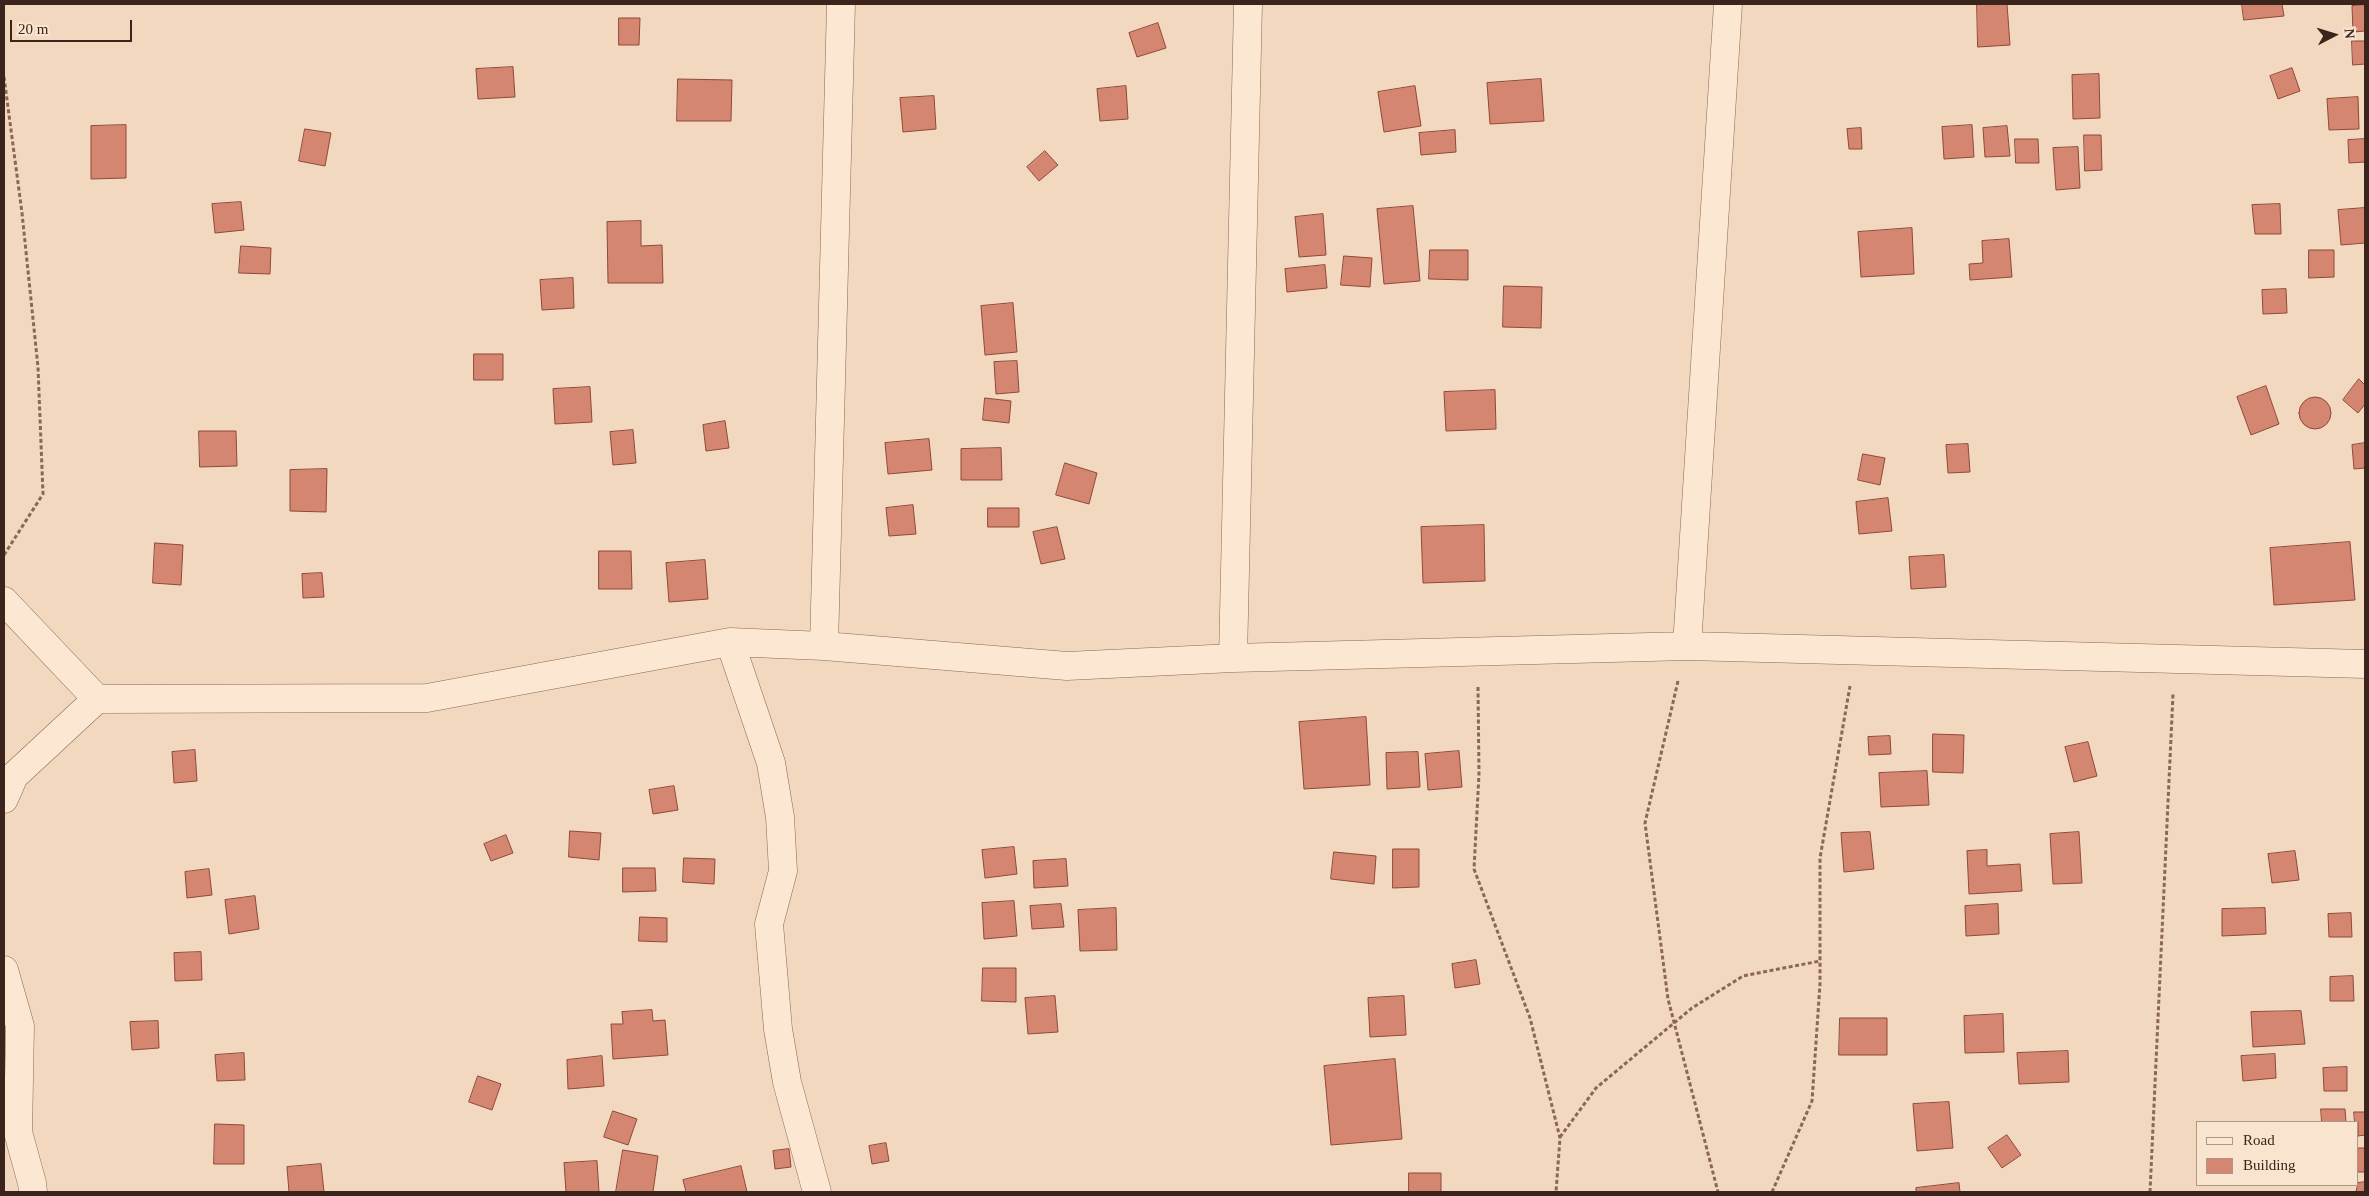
<!DOCTYPE html>
<style>
body{margin:0}
#map{position:relative;width:2369px;height:1196px;overflow:hidden;background:#f2d8bf;font-family:Georgia,serif}
canvas{display:block}
.frame{position:absolute;inset:0;border:5px solid #3a241b;pointer-events:none}
.legend{position:absolute;left:2196px;top:1121px;width:162px;height:65px;box-sizing:border-box;background:#f9e4cf;border:1px solid #ad9787;margin:0;padding:6px 9px;list-style:none;font-size:15px;color:#3a241b}
.legend li{display:flex;align-items:center;gap:10px;height:25px}
.legend b{width:25px;border:1px solid #ad9787}
.north{position:absolute;left:2309px;top:10px;width:50px;height:50px;-webkit-text-stroke:4px #f9e4cf;paint-order:stroke;rotate:85deg;font-size:14px;font-weight:700;line-height:20px;text-align:center;color:#3a241b}
.north::after{content:'';display:block;margin:auto;width:18px;height:22px;background:#3a241b;clip-path:polygon(50% 0,100% 100%,50% 72%,0 100%)}
.scale{position:absolute;left:10px;top:20px;width:122px;height:22px;box-sizing:border-box;border:2px solid #3a241b;border-top:0;padding-left:6px;font-size:15px;line-height:18px;white-space:nowrap;color:#3a241b;-webkit-text-stroke:4px #f9e4cf;paint-order:stroke}
</style>
<div id="map">
<canvas width="2369" height="1196"></canvas>
<div class="frame"></div>
<ul class="legend">
<li><b style="height:6px;background:#fce7d3"></b>Road</li>
<li><b style="height:14px;background:#d48671"></b>Building</li>
</ul>
<div class="north">N</div>
<div class="scale">20 m</div>
</div>
<script>
const context = document.querySelector('canvas').getContext('2d');
context.lineJoin = 'round';
function fillPath(path, color) {
  context.fillStyle = color;
  context.fill(path, 'evenodd');
}
function stroke(path, color, width, dash) {
  context.strokeStyle = color;
  context.lineWidth = width;
  context.lineCap = dash ? 'butt' : 'round';
  context.setLineDash(dash || []);
  context.stroke(path);
}
const building = new Path2D(`
 M1977,4h30l3,41 -32,2z
 M2242,4h40l2,12 -40,4z
 M2365,5v26l-12,1 -1,-26z
 M619,18h21l-1,27h-20z
 M1158,23l8,25 -29,9 -8,-24z
 M2352,41h13v23l-12,1z
 M513,67l2,30 -37,2 -2,-30z
 M2292,68l8,23 -22,8 -8,-23z
 M2099,74l1,44 -27,1 -1,-44z
 M678,79l54,1 -1,41h-54z
 M1541,79l3,42 -54,3 -3,-41z
 M1126,86l2,33 -28,2 -3,-32z
 M1415,86l6,40 -37,6 -6,-40z
 M934,96l2,33 -33,3 -3,-34z
 M2358,97l1,32 -30,1 -2,-31z
 M126,125v53l-35,1v-53z
 M1972,125l2,32 -30,2 -2,-32z
 M2007,126l3,30 -25,1 -2,-29z
 M1861,128l1,21h-13l-2,-20z
 M305,129l26,4 -6,33 -26,-5z
 M1455,130l1,22 -35,3 -2,-22z
 M2084,135h17l1,35 -17,1z
 M2015,139h23l1,24h-23z
 M2365,139v23l-16,1 -1,-23z
 M2078,147l2,41 -24,2 -3,-42z
 M1045,151l13,14 -19,16 -12,-14z
 M241,202l3,28 -29,3 -3,-29z
 M2280,204l1,30h-26l-3,-29z
 M1413,206l7,75 -36,3 -7,-75z
 M2365,208v35l-24,2 -3,-35z
 M1323,214l3,41 -27,2 -4,-40z
 M641,221v25l21,-1 1,38h-55l-1,-61z
 M1912,228l2,46 -53,3 -3,-45z
 M2009,239l3,38 -42,3 -1,-16 14,-1 -1,-22z
 M241,246l30,2 -1,26 -31,-1z
 M1430,250h38v30l-39,-1z
 M2309,250h25v27l-25,1z
 M1344,256l28,2 -2,29 -29,-2z
 M1325,265l2,23 -40,4 -2,-23z
 M573,278l1,30 -32,2 -2,-30z
 M1504,286l38,1 -1,41 -38,-1z
 M2286,289l1,24 -24,1 -1,-24z
 M1013,303l4,49 -32,3 -4,-49z
 M474,354h29v26h-29z
 M1017,361l2,31 -23,2 -2,-32z
 M2359,379l6,6v19l-7,9 -15,-13z
 M2266,386l13,38 -28,11 -14,-38z
 M590,387l2,35 -37,2 -2,-35z
 M1495,390l1,39 -50,2 -2,-39z
 M2299 413a16 16 0 1 1 32 0a16 16 0 1 1-32 0Z
 M985,398l26,3 -2,22 -26,-3z
 M725,421l4,27 -23,3 -3,-26z
 M633,430l3,33 -23,2 -3,-33z
 M199,431h37l1,35 -37,1z
 M929,439l3,31 -44,4 -3,-31z
 M2365,443v25l-11,1 -2,-24z
 M1968,444l2,28 -22,1 -2,-28z
 M1001,448l1,32h-41v-31z
 M1863,454l22,4 -5,27 -22,-5z
 M1065,463l32,10 -8,31 -33,-9z
 M327,469l-1,43 -36,-1v-41z
 M1888,498l4,33 -33,3 -3,-32z
 M913,505l3,29 -27,2 -3,-28z
 M988,508h31v19h-31z
 M1484,525l1,56 -62,2 -2,-56z
 M1057,527l8,32 -24,5 -8,-32z
 M2350,542l5,58 -81,5 -4,-57z
 M155,543l28,2 -2,40 -28,-2z
 M599,551h32l1,38h-33z
 M1944,555l2,32 -35,2 -2,-32z
 M705,560l3,39 -39,3 -3,-39z
 M322,573l2,24 -21,1 -1,-24z
 M1366,717l4,68 -66,4 -5,-67z
 M1933,734l31,1 -1,38 -30,-1z
 M1890,736l1,18 -22,1 -1,-18z
 M2088,742l9,34 -23,6 -9,-35z
 M195,750l2,31 -23,2 -2,-31z
 M1459,751l3,36 -34,3 -3,-36z
 M1418,752l2,35 -33,2 -1,-36z
 M1927,771l2,34 -48,2 -2,-34z
 M674,786l4,24 -25,4 -4,-24z
 M570,831l31,2 -2,27 -30,-3z
 M1870,832l4,37 -30,3 -3,-39z
 M2079,832l3,51 -29,1 -3,-50z
 M506,835l7,18 -22,8 -7,-17z
 M1014,847l3,27 -32,4 -3,-28z
 M1393,849h26v38l-26,1z
 M1987,850v16l33,-2 2,27 -53,3 -2,-43z
 M2295,851l4,29 -27,3 -4,-29z
 M1334,852l42,4 -2,28 -43,-5z
 M684,858l31,1 -1,25 -31,-2z
 M1066,859l2,27 -34,2 -1,-27z
 M623,868h32l1,23 -33,1z
 M209,869l3,26 -25,3 -2,-26z
 M255,896l4,33 -30,5 -4,-34z
 M1014,901l3,35 -33,3 -2,-36z
 M1061,904l3,23 -32,2 -2,-23z
 M1998,904l1,30 -33,2 -1,-30z
 M1116,908l1,42 -37,1 -2,-41z
 M2265,908l1,26 -44,2v-27z
 M2351,913l1,24h-23l-1,-23z
 M640,917l27,1v24l-28,-1z
 M201,952l1,28 -27,1 -1,-28z
 M1476,960l4,24 -25,4 -3,-24z
 M983,968h33v34l-34,-1z
 M2353,976l1,25h-24v-24z
 M1055,996l3,36 -30,2 -3,-36z
 M1404,996l2,39 -36,2 -2,-39z
 M652,1010l1,11 12,-1 3,35 -55,4 -2,-35h12l-1,-12z
 M2301,1011l4,33 -52,3 -2,-35z
 M2003,1014l1,38 -39,1 -1,-37z
 M1840,1018h47v37h-48z
 M158,1021l1,27 -27,2 -2,-28z
 M2068,1051l1,31 -50,2 -2,-31z
 M244,1053l1,27 -28,1 -2,-26z
 M2275,1054l1,24 -33,3 -2,-25z
 M602,1056l2,30 -36,3 -1,-29z
 M1395,1059l7,80 -71,6 -7,-79z
 M2347,1067v24h-23l-1,-23z
 M478,1076l23,8 -9,26 -23,-8z
 M1949,1102l4,46 -36,3 -4,-47z
 M2321,1109h24l1,13h-24z
 M613,1111l24,8 -9,26 -24,-8z
 M2354,1112h11v23l-7,1v-14h-3z
 M215,1124l29,1v39h-30z
 M2007,1135l14,20 -19,13 -14,-20z
 M886,1143l3,18 -17,3 -3,-18z
 M2358,1148h7v24h-7z
 M789,1149l2,18 -16,2 -2,-18z
 M623,1150l35,6 -5,36h-37z
 M597,1161l2,31h-33l-2,-29z
 M321,1164l3,28h-35l-2,-25z
 M741,1166l6,26h-61l-3,-12z
 M1409,1173h32v19h-32z
 M2365,1182v10h-9l2,-9z
 M1959,1183l1,9h-44v-4z`);
const path = new Path2D(`
 M4,77l18,136 16,154 5,127 -39,61
 M1678,681l-33,142 23,176 50,193
 M1478,687l1,87 -5,95 56,149 30,120 -4,54
 M1560,1137l36,-49 96,-80 51,-32 77,-15
 M1772,1192l40,-91 8,-117v-126l30,-172
 M2150,1192l23,-498`);
const minor = new Path2D(`
 M4,601l93,98 330,-1 303,-56 94,4 243,20 166,-8 454,-12 678,18
 M730,642l41,121 9,54 3,54 -14,53 9,105 9,53 30,110
 M824,646l17,-642
 M1687,646l41,-642
 M1233,658l15,-654
 M4,799l10,-23 83,-77
 M4,970l16,56 -2,106 14,51 1,9`);
fillPath(building, '#d48671');
stroke(building, '#8e4939', 1);
stroke(minor, '#8c6755', 29);
stroke(path, '#8c6755', 3, [4, 2.5]);
stroke(minor, '#fce7d3', 28);
</script>
